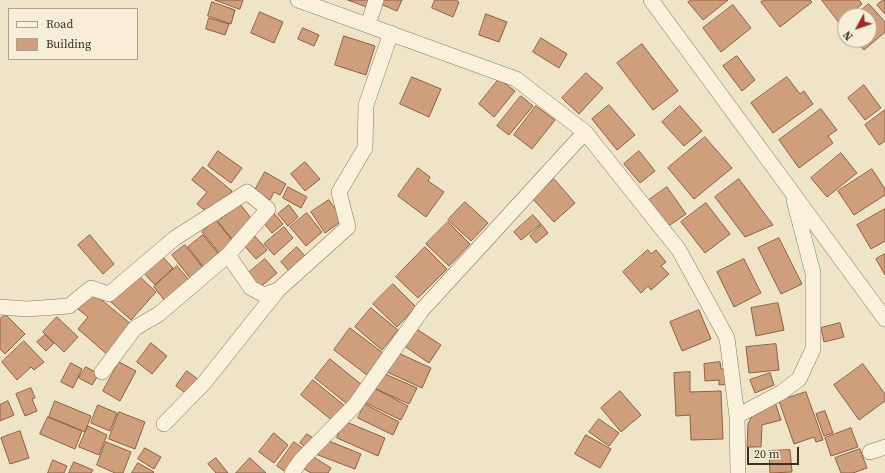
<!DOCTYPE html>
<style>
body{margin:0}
#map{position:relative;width:885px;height:473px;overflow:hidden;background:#f0e4c8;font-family:"Source Serif 4",serif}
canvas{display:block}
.legend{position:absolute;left:8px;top:8px;width:130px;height:52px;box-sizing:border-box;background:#f7eed8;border:1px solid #ada18e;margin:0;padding:5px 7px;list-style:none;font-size:12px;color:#3d2e20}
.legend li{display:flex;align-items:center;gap:8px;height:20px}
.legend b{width:20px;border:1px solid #ada18e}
.north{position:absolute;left:837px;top:8px;width:40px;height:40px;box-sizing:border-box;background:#f7eed8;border:1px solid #ada18e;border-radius:50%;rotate:230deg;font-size:11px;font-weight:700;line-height:16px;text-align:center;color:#3d2e20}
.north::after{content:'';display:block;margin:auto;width:14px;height:18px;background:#9e2a2b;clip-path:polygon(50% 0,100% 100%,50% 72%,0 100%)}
.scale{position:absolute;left:747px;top:447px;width:52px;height:18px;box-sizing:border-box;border:2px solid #3d2e20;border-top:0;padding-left:5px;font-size:12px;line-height:14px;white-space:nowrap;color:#3d2e20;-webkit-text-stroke:3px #f7eed8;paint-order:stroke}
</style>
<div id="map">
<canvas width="885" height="473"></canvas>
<ul class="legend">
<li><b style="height:5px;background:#faf1dc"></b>Road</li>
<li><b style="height:11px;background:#cf9f7d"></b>Building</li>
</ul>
<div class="north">N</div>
<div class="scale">20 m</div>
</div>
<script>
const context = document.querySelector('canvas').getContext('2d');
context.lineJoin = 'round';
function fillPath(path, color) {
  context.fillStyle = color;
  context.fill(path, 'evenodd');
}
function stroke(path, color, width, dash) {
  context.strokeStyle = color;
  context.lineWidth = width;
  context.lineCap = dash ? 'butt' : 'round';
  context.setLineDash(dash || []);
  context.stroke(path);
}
const building = new Path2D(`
 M215,0h28l-3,9z
 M348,0h22l-2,7z
 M380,0h22l-5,11 -19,-8z
 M435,0h21l3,2 -6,15 -21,-9z
 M692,0h36l-25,20 -15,-18z
 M764,0h46l2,2 -32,25 -19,-25z
 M822,0h37l3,4 -15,12h-2l-6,6z
 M883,0h2v14l-8,-9z
 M212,2l23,8 -4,14 -23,-8z
 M869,4l16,18v10l-21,18 -9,-10h14v-24h-15z
 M733,5l18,23 -30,24 -18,-24z
 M260,12l23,10 -9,21 -23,-10z
 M486,14l21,8 -8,20 -20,-7z
 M209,18l20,6 -4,11 -19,-6z
 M303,28l16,7 -5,11 -16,-7z
 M344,36l31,10 -9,29 -31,-10z
 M541,38l26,16 -8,14 -26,-16z
 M642,44l36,47 -25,19 -36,-47z
 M737,56l18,24 -13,11 -19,-25z
 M586,73l17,15 -24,26 -17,-16z
 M412,77l29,12 -12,28 -29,-13z
 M787,77l13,17 4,-3 9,13 -40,29 -22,-30z
 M499,79l16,12 -21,26 -15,-13z
 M864,85l17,23 -16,12 -17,-22z
 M521,96l12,10 -24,29 -12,-9z
 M609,105l26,30 -18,15 -25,-31z
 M536,106l19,14 -23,29 -18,-14z
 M680,106l22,25 -18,15 -22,-24z
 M821,109l16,21 -9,6 5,7 -34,25 -20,-28z
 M885,110v31l-6,4 -14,-20z
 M705,137l27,31 -38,31 -26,-31z
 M218,151l24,17 -11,15 -23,-17z
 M639,151l16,20 -15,12 -16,-19z
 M841,153l16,20 -30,24 -16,-19z
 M305,162l15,17 -15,12 -14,-17z
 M203,167l29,24 -11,13 -12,10 -12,-10 10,-12 -15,-12z
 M418,168l12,9 -2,4 16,11 -18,25 -28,-21z
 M872,169l13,20v6l-31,20 -16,-24z
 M265,172l21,12 -6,11 -6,-3 -4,8 -16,-8z
 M554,179l21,24 -21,19 -22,-24z
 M739,179l34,46 -28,12 -30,-40z
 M288,187l19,10 -6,11 -18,-10z
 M667,187l19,27 -19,13 -18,-27z
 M329,200l14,20 -18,13 -14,-21z
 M465,202l23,21 -17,18 -23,-21z
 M706,203l24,31 -25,19 -24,-31z
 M240,204l14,18 -22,17 -14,-17z
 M289,205l9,12 -10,9 -10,-12z
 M885,209v32l-14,8 -14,-24z
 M273,212l10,12 -11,9 -10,-12z
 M307,213l15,19 -16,14 -16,-19z
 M533,215l8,9 -20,16 -7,-8z
 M216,220l18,23 -14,11 -18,-22z
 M448,222l22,22 -21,22 -23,-22z
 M542,225l6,8 -12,10 -6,-7z
 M284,227l9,11 -19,17 -10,-11z
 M253,234l14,16 -11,9 -14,-16z
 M90,235l24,29 -11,10 -25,-29z
 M203,235l18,22 -16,12 -17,-22z
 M779,238l23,46 -21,10 -23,-46z
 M185,245l18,23 -13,10 -18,-23z
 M297,247l8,9 -16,15 -8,-9z
 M425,247l22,22 -29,29 -22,-21z
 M648,250l3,4 5,-4 10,12 -5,4 8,8 -18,16 -3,-4 -7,7 -18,-21z
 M159,253l14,15 -18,17 -14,-15z
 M885,254v21l-9,-16z
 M265,259l12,14 -19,16 -12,-14z
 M744,259l17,34 -27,14 -17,-35z
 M177,266l12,14 -24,21 -11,-14z
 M137,274l19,18 -25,28 -20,-18z
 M393,284l23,23 -19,20 -24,-23z
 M92,292l40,33 -24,30 -30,-26 10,-12 -10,-8z
 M778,303l6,27 -28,6 -5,-28z
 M371,308l27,22 -16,20 -27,-23z
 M699,310l12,29 -29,12 -12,-29z
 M5,314l20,20 -20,20 -5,-5v-30z
 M57,317l21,20 -14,15 -21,-20z
 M840,323l4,14 -20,5 -3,-14z
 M412,326l29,19 -12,18 -29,-20z
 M350,328l33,25 -16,22 -33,-25z
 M45,335l9,8 -8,8 -9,-9z
 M24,341l20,21 -10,8 -3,-3 -14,13 -15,-18z
 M151,343l16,13 -15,18 -15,-12z
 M776,344l3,26 -30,3 -3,-26z
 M396,352l35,16 -9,20 -35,-16z
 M330,359l32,26 -15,19 -32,-26z
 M119,362l17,9 -16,30 -17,-10z
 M720,362l1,7h8l2,15 -12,1v-5l-14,1 -1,-17z
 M71,363l11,6 -9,19 -12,-6z
 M863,364l22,30v7l-26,19 -25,-35z
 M86,367l13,7 -7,11 -13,-7z
 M187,371l12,9 -11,15 -12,-9z
 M690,372v20l31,-1 2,48 -32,1 -1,-25 -14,1 -2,-43z
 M383,373l34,15 -8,16 -33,-15z
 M770,373l4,12 -19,8 -5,-13z
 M313,380l33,27 -12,15 -33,-27z
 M31,388l4,10 -3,1 5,12 -12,5 -9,-22z
 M374,388l34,18 -7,14 -35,-17z
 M620,391l21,24 -20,17 -20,-24z
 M806,392l17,48 -7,2 -2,-5 -20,7 -15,-43z
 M8,401l6,14 -14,6v-16z
 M55,401l36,15 -6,16 -36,-15z
 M775,402l6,18 -19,5 -1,22h-14l1,-23 4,-8z
 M365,404l34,18 -6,13 -35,-17z
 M98,405l19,8 -7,18 -19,-8z
 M825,411l8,22 -9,3 -8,-22z
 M119,412l26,10 -10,27 -26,-10z
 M48,417l34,14 -7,18 -35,-15z
 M599,419l20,14 -10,13 -20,-14z
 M344,421l41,17 -7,18 -41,-18z
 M88,426l19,9 -8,20 -20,-8z
 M851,428l7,19 -27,9 -6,-18z
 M20,431l9,27 -19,6 -9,-26z
 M274,433l14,12 -14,18 -15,-11z
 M307,434l9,6 -6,10 -10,-7z
 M586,435l25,14 -11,19 -25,-14z
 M324,439l37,15 -6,15 -37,-14z
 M106,442l25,10 -8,21h-8l-18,-8z
 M294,442l13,9 -20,22 -10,-7z
 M145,448l16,9 -7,12 -16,-10z
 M860,449l7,19 -14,5h-12l-6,-15z
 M790,450l2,22 -22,1 -1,-22z
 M309,454l22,14 -3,5h-17l-10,-6z
 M216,458l12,15h-12l-8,-9z
 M250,458l16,15h-30z
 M53,460l14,6 -3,7h-16z
 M74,462l19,8 -2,3h-22z
 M138,463l16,9 -1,1h-21z`);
const street = new Path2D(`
 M298,0l218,79 69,53 94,118 48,88 10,78 1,57
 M651,0l234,319
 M368,25l8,-25
 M228,255l23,33 13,7 14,-5
 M0,307l27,2 42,-3 22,-18 18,6 66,-56 72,-46 21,17 -27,31 -13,15 -69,59 -24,14 -33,44
 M737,416l45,-24 17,-13 14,-30v-76l-19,-73
 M164,424l40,-41 74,-93 70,-63 -9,-35 26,-44 1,-43 25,-72
 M870,452l15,-5
 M292,473l9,-13 54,-55 67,-95 163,-178`);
fillPath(building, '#cf9f7d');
stroke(building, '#8d5f41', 1);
stroke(street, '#8d765c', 16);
stroke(street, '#faf1dc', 15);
</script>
